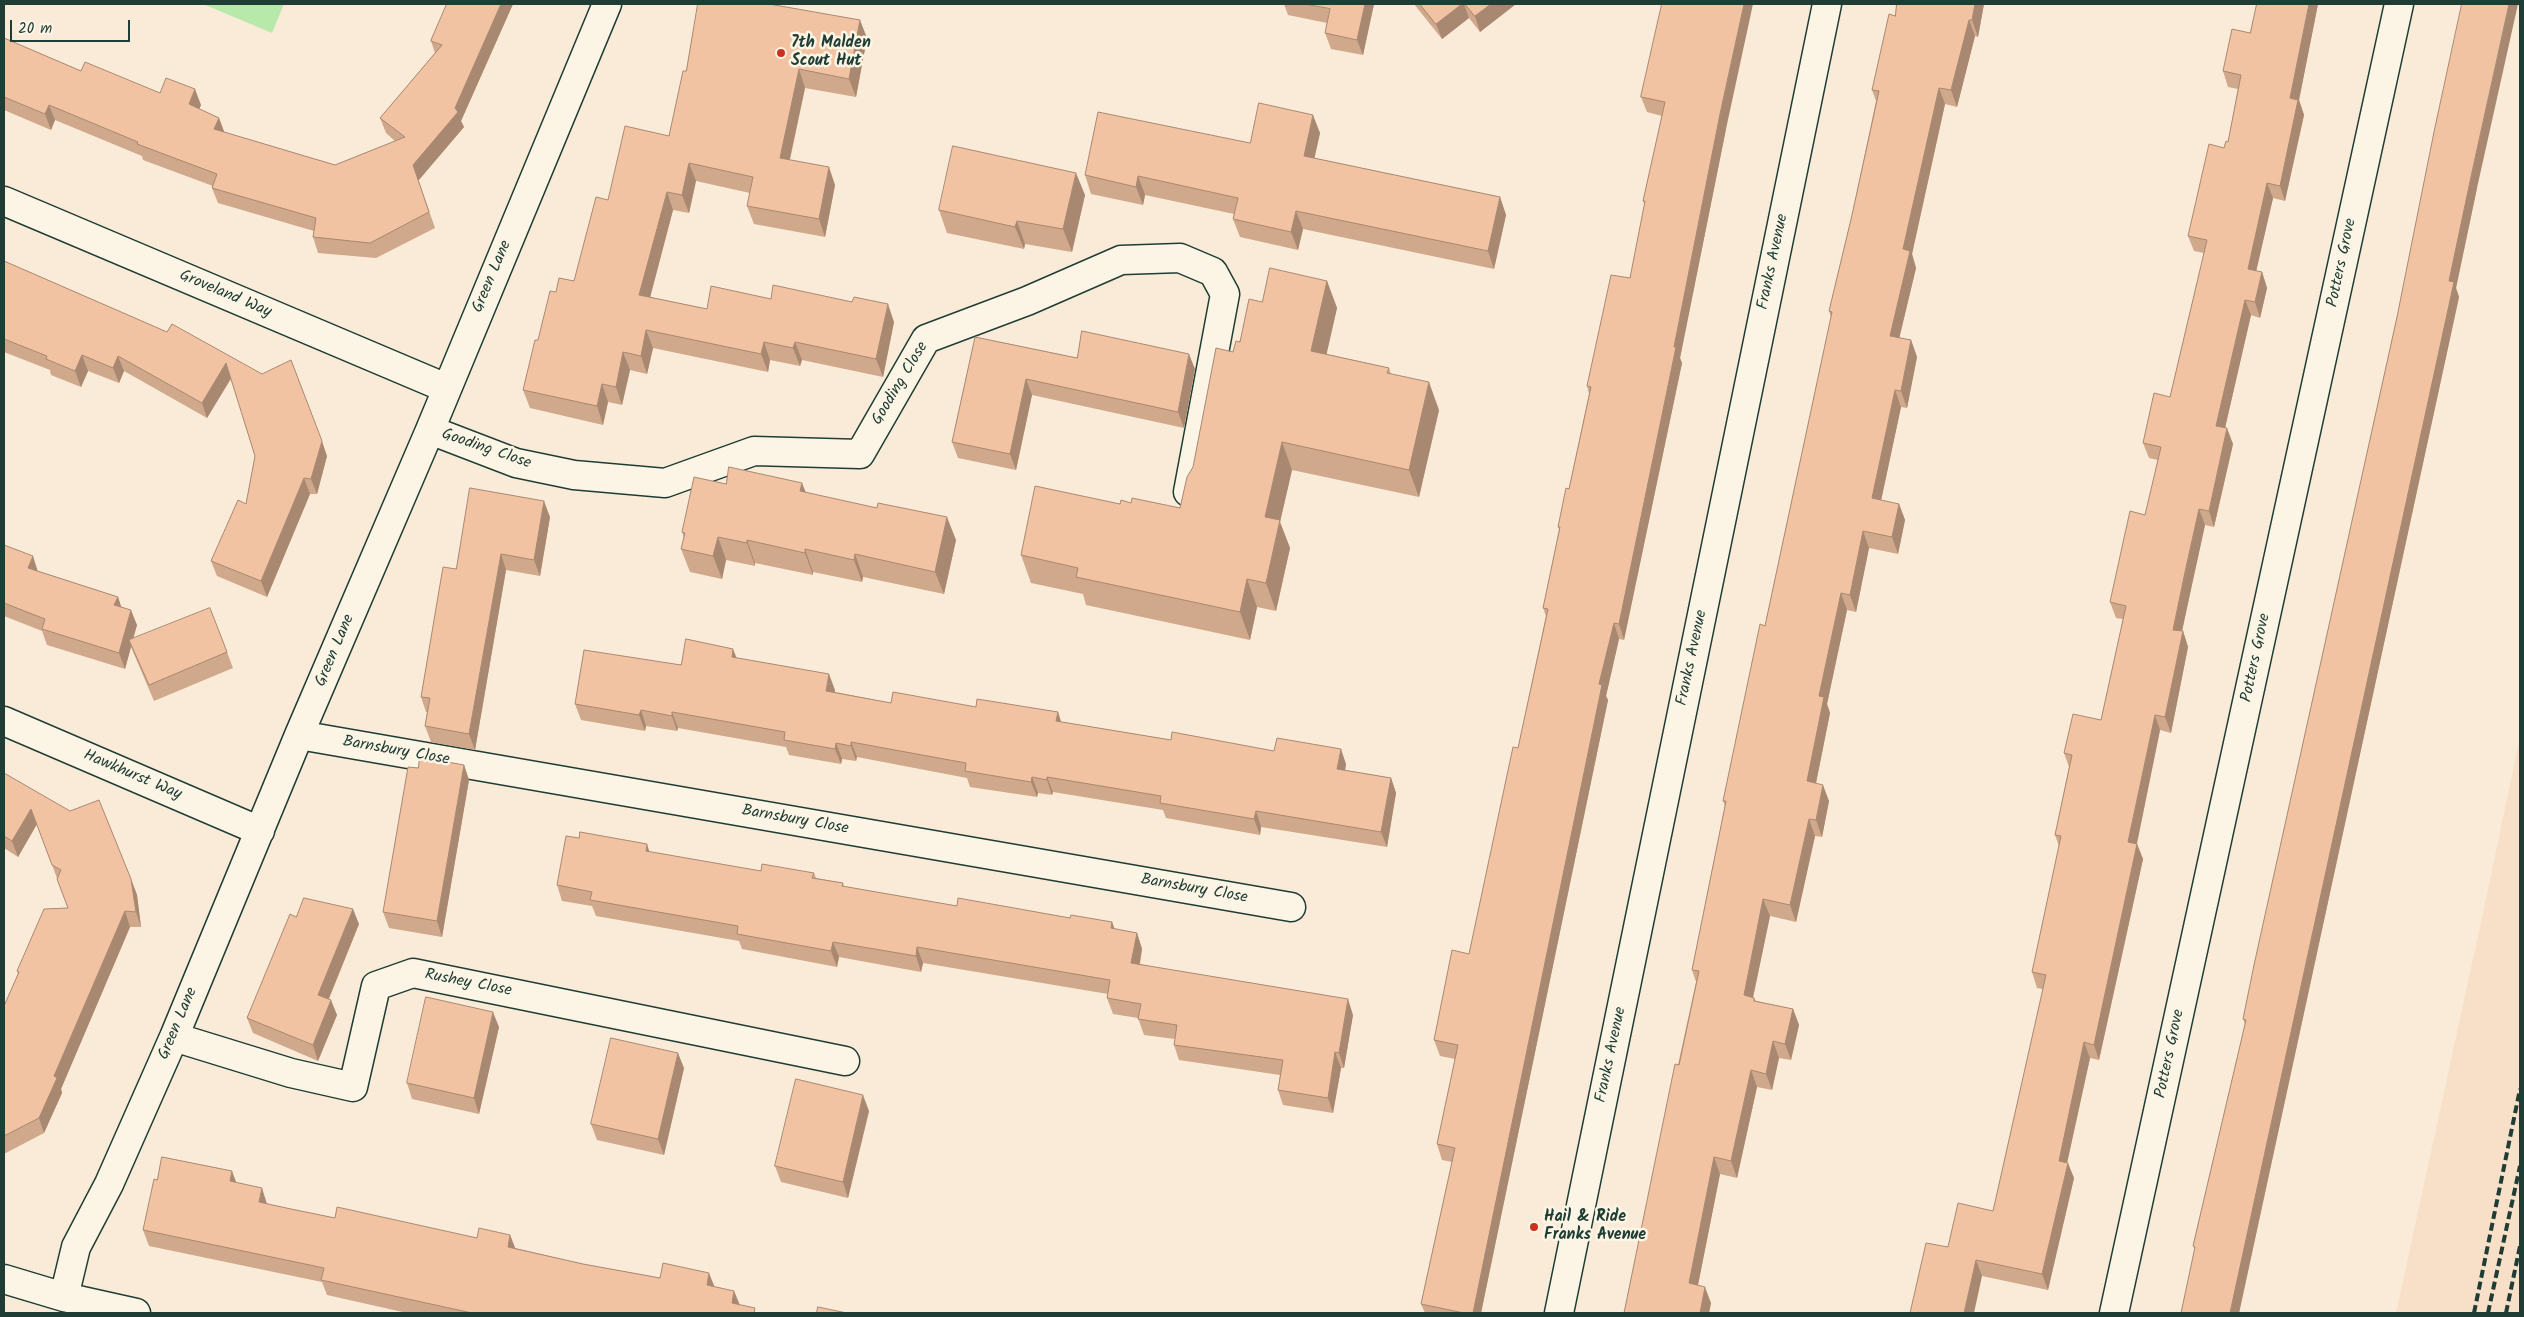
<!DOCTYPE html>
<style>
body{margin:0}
#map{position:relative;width:2524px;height:1317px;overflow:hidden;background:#faebd8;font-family:Kalam,sans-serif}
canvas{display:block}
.frame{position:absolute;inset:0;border:5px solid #1f3d34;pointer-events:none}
.scale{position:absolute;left:10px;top:20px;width:120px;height:22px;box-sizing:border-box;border:2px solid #1f3d34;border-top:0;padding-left:6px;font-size:15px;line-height:18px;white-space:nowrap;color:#1f3d34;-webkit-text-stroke:4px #fcf5e5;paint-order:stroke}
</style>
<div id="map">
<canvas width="2524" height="1317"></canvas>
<div class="frame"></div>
<div class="scale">20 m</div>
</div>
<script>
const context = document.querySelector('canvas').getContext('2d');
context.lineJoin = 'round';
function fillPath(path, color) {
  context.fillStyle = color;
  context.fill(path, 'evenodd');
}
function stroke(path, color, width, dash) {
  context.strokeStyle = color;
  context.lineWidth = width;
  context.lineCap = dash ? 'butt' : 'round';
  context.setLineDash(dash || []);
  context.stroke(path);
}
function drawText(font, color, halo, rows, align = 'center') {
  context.font = font + ' Kalam,sans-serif';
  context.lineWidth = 5;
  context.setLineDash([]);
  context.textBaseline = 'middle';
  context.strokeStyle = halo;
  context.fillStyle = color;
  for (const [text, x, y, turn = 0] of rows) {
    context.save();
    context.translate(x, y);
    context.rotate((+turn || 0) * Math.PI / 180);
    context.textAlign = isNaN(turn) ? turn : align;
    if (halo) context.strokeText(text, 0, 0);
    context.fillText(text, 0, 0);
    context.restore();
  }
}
const built = new Path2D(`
 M2520,737v576h-124l87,-400z`);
const green = new Path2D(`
 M203,4h81l-12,29z`);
const minor = new Path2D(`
 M4,201l442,187
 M430,430l86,33 58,12 91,8 89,-32 106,3 66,-115 101,-38 94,-41 59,-2 33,14 12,22 -37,198
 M4,721l256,110
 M299,735l992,172
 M174,1037l117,36 62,14 23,-101 37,-13 432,88
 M4,1279l60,18 72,16
 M64,1297l12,-50 33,-63 65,-147 125,-302 131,-305 177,-426
 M1559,1313l268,-1309
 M2114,1313l285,-1309`);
const rail = new Path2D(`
 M2474,1313l46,-224
 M2488,1313l32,-147
 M2506,1313l14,-67`);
const wall = new Path2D(`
 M447,4h66l-52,117 3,6 -46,54 17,47 -59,30 -58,-5 -5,-16 1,-6 -96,-28 -6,-15 1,-2 -70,-26 -1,-4 -87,-36 -4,10 -47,-20v-72l77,33 120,34 -2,4 20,9 5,14 111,33 60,-24 -9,-8 -6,-15 55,-65 -4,-12z
 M1284,4h90l-11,51 -32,-6 -6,-16 2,-10 -39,-8z
 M1414,4h102l-36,28 -11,-14 -27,21z
 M1662,4l64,125 -46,229 2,5 -58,277 -5,-1 -13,57 2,4 -127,613h-56l-4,-9 31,-142 -10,-2 -5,-16 18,-85 -15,-3 -6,-16 35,-86 49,-206 28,-132 -3,-8 16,-78 -1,-3 11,-38 20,-95 -2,-8 43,-108 15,-73 -2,-4 19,-85 -15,-4 -6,-15z
 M1984,4l-6,33 -3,-1 -18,71 -12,-3 -33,150 4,14 -17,70 12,2 6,17 -10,51 -6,-1 -20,93 18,4 6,16 -7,34 -29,-6 -13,64 -9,-2 -20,94 3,9 -14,70 13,18 -7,36 -7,-1 -19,86 -26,-6 -17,81 1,1 2,3 37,8 6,16 -8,35 -12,-2 -7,32 -15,-3 -20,91 -17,-4 -22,111 13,18 -2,10h-85l72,-331 -4,-12 33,-164 -2,-5 42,-175 66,-309 -2,-6 23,-96 24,-114 -4,-11 23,-74z
 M2257,4h61l-19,96 5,15 -19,86 -12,-3 -17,73 6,1 5,16 -7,30 -9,-3 -26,113 8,16 -19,83 -9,-2 -14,63 -9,43h1l5,16 -17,86 -11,-3 -23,114 6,15 -44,201 -9,-2 -23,105 7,15 -26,112 -66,-14 -34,-29 45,-36 50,-222 -6,-1 -5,-16 27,-126 -4,-11 14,-68 -5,-14 37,-33 22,-101 -7,-1 -6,-16 35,-87 13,-55 -9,-2 -6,-15 27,-46 34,-144 -10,-2 -6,-15 36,-88 4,-6 10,-53 -10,-2 -5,-16 27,-38z
 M867,38l-11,59 -51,-9 -15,72 45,25 -10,52 -71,-13 -7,-18 3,-13 -54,-12 -7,32 -16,-3 -23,87 57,12 64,-10 123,23 -11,55 -81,-17 -2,6 -30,-6 -2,12 -115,-24 -6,26 -17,-4 -8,35 -14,-3 -5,23 -73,-17 -7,-18 15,-50 18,-48 18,-11 34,-81 61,-64 17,-65z
 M1320,133l-6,25 186,39 6,18 -12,54 -191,-40 -5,21 -58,-13 -7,-18 1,-5 -89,-19 -2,10 -52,-11 -6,-19 165,-32z
 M2477,188l-21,100 3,9 -220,1016h-58l14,-63 -2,-4 52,-222 -2,-5 154,-702z
 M1085,195l-13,57 -47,-8 -1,5 -77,-16 -8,-23z
 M4,261l163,71 5,-8 155,132 -10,38h-7l-43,103 -50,-21 -6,-15 35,-57 9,-48 -24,-77 -24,39 -83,-47 -5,12 -31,-12 -7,16 -30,-12 -1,-5 -46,-18z
 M1327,281l10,27 -11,46 63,14 2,6 48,36 -20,87 -127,-27 -12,52 10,26 -14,63 -19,-4 -7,33 -164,-35 -3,-11 -52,-11 -10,-28 99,-51 11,-1 49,5 53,-156 29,-50z
 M975,337l102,21 118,11 -11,59 -152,-33 -16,75 -58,-12 -6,-16z
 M726,484l80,8 150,48 -12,54 -81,-17 -1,5 -49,-10v3l-58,-12v3l-29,-6 -4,19 -32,-7 -9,-23 3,-11 -2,-6z
 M550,517l-10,59 -34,-6 -31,180 -44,-8 -6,-16 2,-14h-1l-5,-15 35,-128z
 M4,545l34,26 80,26 3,10 16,18 -4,14 94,13 6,16 -79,33 -23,-54 -6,22 -78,-24 -5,-14 -38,-15z
 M736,658l99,32v2l56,11 85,4 82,5 3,10 110,18 175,24 -1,6 46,8 5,15 -9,54 -126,-20 -1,8 -94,-17 -3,-8 -110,-18 -1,3 -14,-2 -1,4 -67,-10 -3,-9 -110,-21 -1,4 -14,-2 -1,5 -52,-9 -3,-8 -108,-19 -1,3 -31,-5 -1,5 -64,-11 -6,-16 106,-39z
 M464,765l5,15 -27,157 -53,-9 -6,-16z
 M4,773l127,106 6,16 4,32h-11l-69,162 1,4 -18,40 -40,21v-148l14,-32 -1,-3 51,-63 -31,-84 -19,33 -14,-9z
 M761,871l53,2 2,5 27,5 1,4 113,19 155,16 2,7 23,4 5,16 -2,15 213,51 -9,53h-3l-8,45 -50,-8 -5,-15 2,-15 -101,-15 -5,-15 1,-6 -31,-4 -6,-17 -25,-4 -6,-16 1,-4 -185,-31 -2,9 -82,-15 -2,10 -95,-18 -3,-8 -143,-25 -4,-10 -30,-5 -5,-16z
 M296,917l63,7 -30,75 8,16 -19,46 -65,-28 -6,-15z
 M499,1027l-20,87 -67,-15 -5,-16z
 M684,1068l-20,87 -67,-15 -6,-16z
 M869,1111l-21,87 -67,-16 -6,-16z
 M236,1183l31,21 68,14 142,20 33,-3 5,13 68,16 151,27 6,14 17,8h-350l-80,-18 -5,-13 -173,-36 -6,-16z`);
const shadedWall = new Path2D(`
 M501,4h12l-52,117 3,6 -46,54 17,47 -22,-63 42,-57z
 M1365,4h9l-11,51 -6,-15z
 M1462,4h2l5,14 -27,21 -6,-15z
 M1491,4h25l-36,28 -5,-16z
 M1744,4h9l-27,125 -46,229 2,5 -58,277 -5,-16 101,-510z
 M1975,4h9l-6,33 -6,-17z
 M2309,4h9l-19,96 5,15 -19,86 -5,-15 10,-88z
 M2509,4h9l-41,184 -21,100 3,9 -220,1016h-9l242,-1141z
 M860,20l7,18 -11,59 -7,-18z
 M1969,20l6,16 -18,71 -6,-17z
 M799,69l6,19 -19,88 -6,-18z
 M1939,88l6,16 -33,150 4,14 -20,84 -6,-16 13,-87z
 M195,89l6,16 -6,14 -6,-15z
 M49,105l6,15 -4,10 -6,-16z
 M1313,115l7,18 -9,41 -7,-18z
 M219,118l6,16 -11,-5z
 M689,163l7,18 -7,32 -7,-18z
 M829,167l6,18 -10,52 -6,-18z
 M1076,173l9,22 -13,57 -9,-23z
 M1138,176l7,19 -2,10 -7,-18z
 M2267,183l6,15 -20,87 -5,-16z
 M667,192l6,18 -27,103 -7,-18z
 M1500,197l6,18 -12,54 -6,-18z
 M1296,211l7,18 -5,21 -7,-18z
 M1017,221l8,23 -1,5 -9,-22z
 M2262,272l5,16 -7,30 -5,-16z
 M1327,281l10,27 -16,71 -10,-28z
 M2245,300l6,15 -29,126 -6,-15z
 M888,304l6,18 -11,55 -7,-18z
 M646,330l7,18 -6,26 -6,-18z
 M1911,340l6,17 -10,51 -6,-17z
 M764,342l6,18 -2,12 -7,-18z
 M795,342l7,18 -2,6 -7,-18z
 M623,352l7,18 -8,35 -6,-18z
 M1189,354l6,15 -11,59 -6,-16z
 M82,355l6,16 -7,16 -6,-16z
 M118,356l6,15 -5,12 -6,-15z
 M226,363l5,15 -24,40 -5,-15z
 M1026,379l6,16 -16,75 -6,-16z
 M1429,382l10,28 -20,87 -10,-27z
 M602,384l6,18 -5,23 -6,-19z
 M1895,390l6,17 -23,108 -6,-17z
 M2227,428l6,16 -19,83 -5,-16z
 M322,441l5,15 -10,38 -6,-15z
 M1282,442l10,28 -12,52 10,26 -14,63 -10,-28 -1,-66z
 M304,478l6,16 -43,103 -6,-16z
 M802,483l9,22 -11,-14z
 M544,501l6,16 -10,59 -6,-16z
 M1899,504l6,16 -7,34 -6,-17z
 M2199,509l6,16 -26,120 -6,-15z
 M947,517l9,23 -12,54 -9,-22z
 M1863,531l6,17 -13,64 -6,-17z
 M718,537l8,23 -4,19 -9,-23z
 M747,540l8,23v3l-8,-23z
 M805,549l8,23v3l-8,-22z
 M501,554l5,16 -31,180 -6,-16z
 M855,554l8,23 -1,5 -8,-22z
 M33,556l5,16 -10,-4z
 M1247,579l10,28 -7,33 -10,-28z
 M1841,593l6,17 -20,94 3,9 -17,85 -6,-17 12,-85z
 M118,597l5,15 -9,-7z
 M131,610l6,15 -6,21 -2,-6 2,7 -6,22 -6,-16z
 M1614,623l5,16 -13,57 2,4 -127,613h-8l126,-629z
 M2183,631l5,16 -17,86 -6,-16z
 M733,649l6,15 -7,-7z
 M829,674l6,16 -3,16 -6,-15z
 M641,710l5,16 -1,5 -6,-16z
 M672,712l6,16 -1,3 -5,-15z
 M1058,712l5,16 -7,-7z
 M2155,715l5,15 -26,127 -6,-15z
 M851,742l6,15 -1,4 -5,-15z
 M836,743l6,16 -1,5 -6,-15z
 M1341,749l5,15 -3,20 -6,-15z
 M464,765l5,15 -27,157 -5,-16z
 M1032,777l6,16 -1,4 -6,-15z
 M1047,777l6,15 -1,3 -5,-15z
 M1391,778l5,15 -9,54 -6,-15z
 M1823,785l6,16 -7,36 -6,-17z
 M31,809l6,15 -19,33 -6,-16z
 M1256,811l5,16 -1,8 -6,-16z
 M1809,819l6,17 -19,86 -6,-17z
 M647,844l5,16 -6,-9z
 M2137,844l6,15 -44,201 -5,-15z
 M131,879l6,16 4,32 -5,-15z
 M1763,899l7,17 -20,96 -6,-17z
 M353,909l6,15 -35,86 -6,-15z
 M125,911l5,16 -69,162 1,4 -18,40 -5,-15 15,-42z
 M1112,922l6,16 -7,-10z
 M1137,933l5,16 -5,30 -6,-16z
 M833,942l6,15 -2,10 -6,-16z
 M917,947l6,16 -2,9 -5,-16z
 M1348,999l5,16 -9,53 -5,-15z
 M331,1000l6,15 -19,46 -5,-16z
 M1793,1009l6,16 -8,35 -6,-16z
 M493,1012l6,15 -20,87 -5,-16z
 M1773,1041l6,17 -7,32 -6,-16z
 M2084,1042l6,16 -26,119 -5,-16z
 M1335,1052l6,16 -8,45 -5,-15z
 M678,1053l6,15 -20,87 -6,-16z
 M1751,1070l6,17 -20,91 -6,-17z
 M863,1095l6,16 -21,87 -5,-16z
 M1714,1157l6,17 -25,126 -6,-17z
 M2068,1163l6,15 -26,112 -6,-16z
 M232,1171l6,16 -8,-6z
 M262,1188l5,16 -2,14 -6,-16z
 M510,1235l6,15 -8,-3z
 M1976,1260l6,16 -8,37h-10z
 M709,1273l6,15 -8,-3z
 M1705,1287l6,16 -2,10h-9z
 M734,1291l6,15 -8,-3z`);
const building = new Path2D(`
 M447,4h54l-46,104 3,4 -45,53 16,47 -59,31 -57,-6 3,-19 -104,-30 5,-14 -80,-30 1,-2 -89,-37 -4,9 -41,-17v-59l77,33 4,-9 75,31 6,-15 29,11 -6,15 30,14 -5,11 121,36 70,-28 -25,-19 62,-73 -11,-4z
 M698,4h71l91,16 -11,59 -50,-10 -19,89 49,9 -10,52 -72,-13 6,-29 -64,-14 -7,32 -15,-3 -28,103 68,14 4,-23 60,13 2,-14 79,17 2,-5 34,7 -12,55 -81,-17 -2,6 -29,-6 -3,12 -115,-24 -5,26 -18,-4 -7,35 -14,-3 -5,22 -74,-16 12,-50h3l12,-49 6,1 3,-14 15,3 22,-84 12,3 17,-74 44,10 14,-65h3z
 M1305,4h60l-8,36 -32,-7 5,-24z
 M1420,4h42l-26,20z
 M1465,4h26l-16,12z
 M1662,4h82l-24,110 -46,233h2l-57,277 -5,-1 -15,61 3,1 -129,628h-9l-43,-9 34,-156 -18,-4 21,-99 -24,-5 18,-90 17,4 44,-207 5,1 30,-139 -5,-1 17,-81h-2l8,-39 3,1 22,-102 -4,-1 24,-111 19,3 15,-77h-2l22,-99 -24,-5z
 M1897,4h78l-3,16h-3l-18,70 -12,-2 -36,161 7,2 -20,85 21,4 -10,51 -6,-1 -23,108 27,6 -7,33 -29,-6 -13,64 -9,-2 -22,103 5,1 -17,84 16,4 -7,35 -7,-1 -19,86 -27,-6 -19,96 10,3v3l39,8 -8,35 -12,-3 -7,33 -15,-4 -20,91 -17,-4 -25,126 16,4 -5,26h-76l51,-249 4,1 20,-94 -7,-1 34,-169h-3l37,-177 5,2 10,-47 57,-267 -3,-1 23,-96 27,-124 -7,-1 17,-76 6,2z
 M2257,4h52l-19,94 8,2 -18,86 -13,-3 -19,86 14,3 -7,30 -10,-2 -29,126 11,2 -18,83 -10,-2 -14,63 -12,58 10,1 -18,86 -10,-2 -27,127 9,2 -43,201 -10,-3 -25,119 9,2 -26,111 -66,-14 -12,53h-54l16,-70 22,4 10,-44 35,8 53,-236 -14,-3 29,-136 -6,-1 17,-80 -8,-2 9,-39 28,6 25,-114 -16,-4 14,-64 6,-27 15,4 16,-68 -18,-4 11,-50 16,4 37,-157 -19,-4 21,-92 15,4 2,-7 2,1 13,-67 -18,-4 9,-42 18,4z
 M2462,4h47l-37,168 -23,109 5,1 -224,1031h-49l14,-66 -2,-1 53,-226 -3,-1 11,-54 143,-648 37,-185z
 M1259,103l54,12 -9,41 196,41 -12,54 -192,-40 -5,21 -58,-13 5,-21 -100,-22 -2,11 -51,-12 13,-63 152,31z
 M953,146l123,27 -13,56 -46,-8 -2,6 -76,-17z
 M4,261l163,71 5,-8 90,50 29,-14 31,81 -11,38 -7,-1 -43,103 -50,-20 27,-61 8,4 9,-48 -29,-93 -24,40 -84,-47 -5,12 -31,-13 -7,16 -29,-12 1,-3 -43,-17z
 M1270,268l57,13 -16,70 78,17 -2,5 42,9 -20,88 -127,-28 -17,75 15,3 -14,63 -19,-4 -7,33 -164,-35 2,-9 -57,-13 14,-69 85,18 1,-4 10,3 1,-5 48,10 7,-31 6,-10 23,-119 17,4 3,-11 4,1 9,-43 13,3z
 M1082,331l107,23 -11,58 -152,-33 -16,75 -58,-12 23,-105 102,21z
 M729,467l73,16 -2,8 77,17 1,-5 69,14 -12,55 -80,-18 -1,6 -49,-11v4l-58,-13v3l-29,-6 -5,19 -32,-7 4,-16 -3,-1 12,-55 32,7z
 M470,488l74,13 -10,59 -33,-6 -32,180 -44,-8 5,-28 -9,-1 22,-130 13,2z
 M4,545l29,11 -5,12 90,29 -4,8 17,5 -12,43 -77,-24 3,-10 -41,-16z
 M210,608l17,44 -78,33 -20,-45z
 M686,639l47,10 -1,8 97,17 -3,17 65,12 2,-11 83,15 1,-8 81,13 -2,9 115,19 1,-8 102,19 3,-13 64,11 -4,20 54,9 -10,54 -125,-21 -2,8 -94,-16 1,-7 -114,-19v3l-15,-3 -1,5 -66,-11 1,-8 -115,-21v4l-15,-3 -1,6 -51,-9 1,-8 -113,-20v4l-31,-6 -2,5 -64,-11 9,-54 97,15z
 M420,757l44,8 -27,156 -54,-9 25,-145 10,1z
 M4,773l66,38 29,-11 32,79 5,33 -11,-1 -71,165 3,2 -18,40 -35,18v-130l15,-34 -2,-1 27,-62 24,-1 -11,-29 4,-9 -9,-5 -21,-56 -19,32 -8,-5z
 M580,832l67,12 -1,7 115,20 1,-7 52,9 -2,5 31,5 -1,3 115,20 1,-8 112,20 1,-3 41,7 -1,6 26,5 -6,30 217,36 -9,54 -4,-1 -7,46 -50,-8 5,-30 -109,-15 3,-20 -39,-6 3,-15 -34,-6 3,-18 -193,-33 -1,9 -83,-14 -2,9 -94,-17 1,-8 -148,-26 2,-8 -35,-7 9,-49 13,2z
 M304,898l49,11 -35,86 13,5 -18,45 -66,-27 43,-104 6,3z
 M426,997l67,15 -19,86 -67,-15z
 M611,1038l67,15 -20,86 -67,-15z
 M796,1079l67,16 -20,87 -68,-16z
 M162,1157l70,14 -2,10 32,7 -3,14 32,7 44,9 2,-11 140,31 2,-10 31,7 -2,12 75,17 77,14 3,-15 46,10 -2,12 27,6 -2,12 23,5 -1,5h-282l-151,-33 3,-12 -181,-38 11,-51 3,1z
 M818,1307l29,6h-30z`);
const markers = [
 [781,53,5,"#c8321e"],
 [1534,1227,5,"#c8321e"]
];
const poiNames = [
 ["7th Malden",791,44],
 ["Scout Hut",791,62],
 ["Hail & Ride",1544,1218],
 ["Franks Avenue",1544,1236]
];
const streetNames = [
 ["Franks Avenue",1774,262,-78],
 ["Potters Grove",2343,263,-78],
 ["Green Lane",493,277,-67],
 ["Groveland Way",225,295,23],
 ["Gooding Close",901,384,-59],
 ["Gooding Close",486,450,19],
 ["Green Lane",336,651,-67],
 ["Franks Avenue",1693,658,-78],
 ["Potters Grove",2257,658,-78],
 ["Barnsbury Close",396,752,10],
 ["Hawkhurst Way",132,776,23],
 ["Barnsbury Close",795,821,10],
 ["Barnsbury Close",1194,890,10],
 ["Rushey Close",468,984,11],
 ["Green Lane",179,1024,-67],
 ["Potters Grove",2171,1054,-78],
 ["Franks Avenue",1612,1055,-78]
];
fillPath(built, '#f8dfc8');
fillPath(green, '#b7eaaa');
stroke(minor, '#1f3d34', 31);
stroke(minor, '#fcf5e5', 28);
stroke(rail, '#1f3d34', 4, [8, 4]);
fillPath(wall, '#d0a88b');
fillPath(shadedWall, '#a98871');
fillPath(building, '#f2c3a2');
stroke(building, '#a98871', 1);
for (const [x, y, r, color] of markers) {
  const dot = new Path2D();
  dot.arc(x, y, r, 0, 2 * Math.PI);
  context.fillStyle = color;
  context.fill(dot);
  stroke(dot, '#fcf5e5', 2);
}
drawText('bold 16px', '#1f3d34', '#fcf5e5', poiNames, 'left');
drawText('16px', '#1f3d34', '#fcf5e5', streetNames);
</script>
